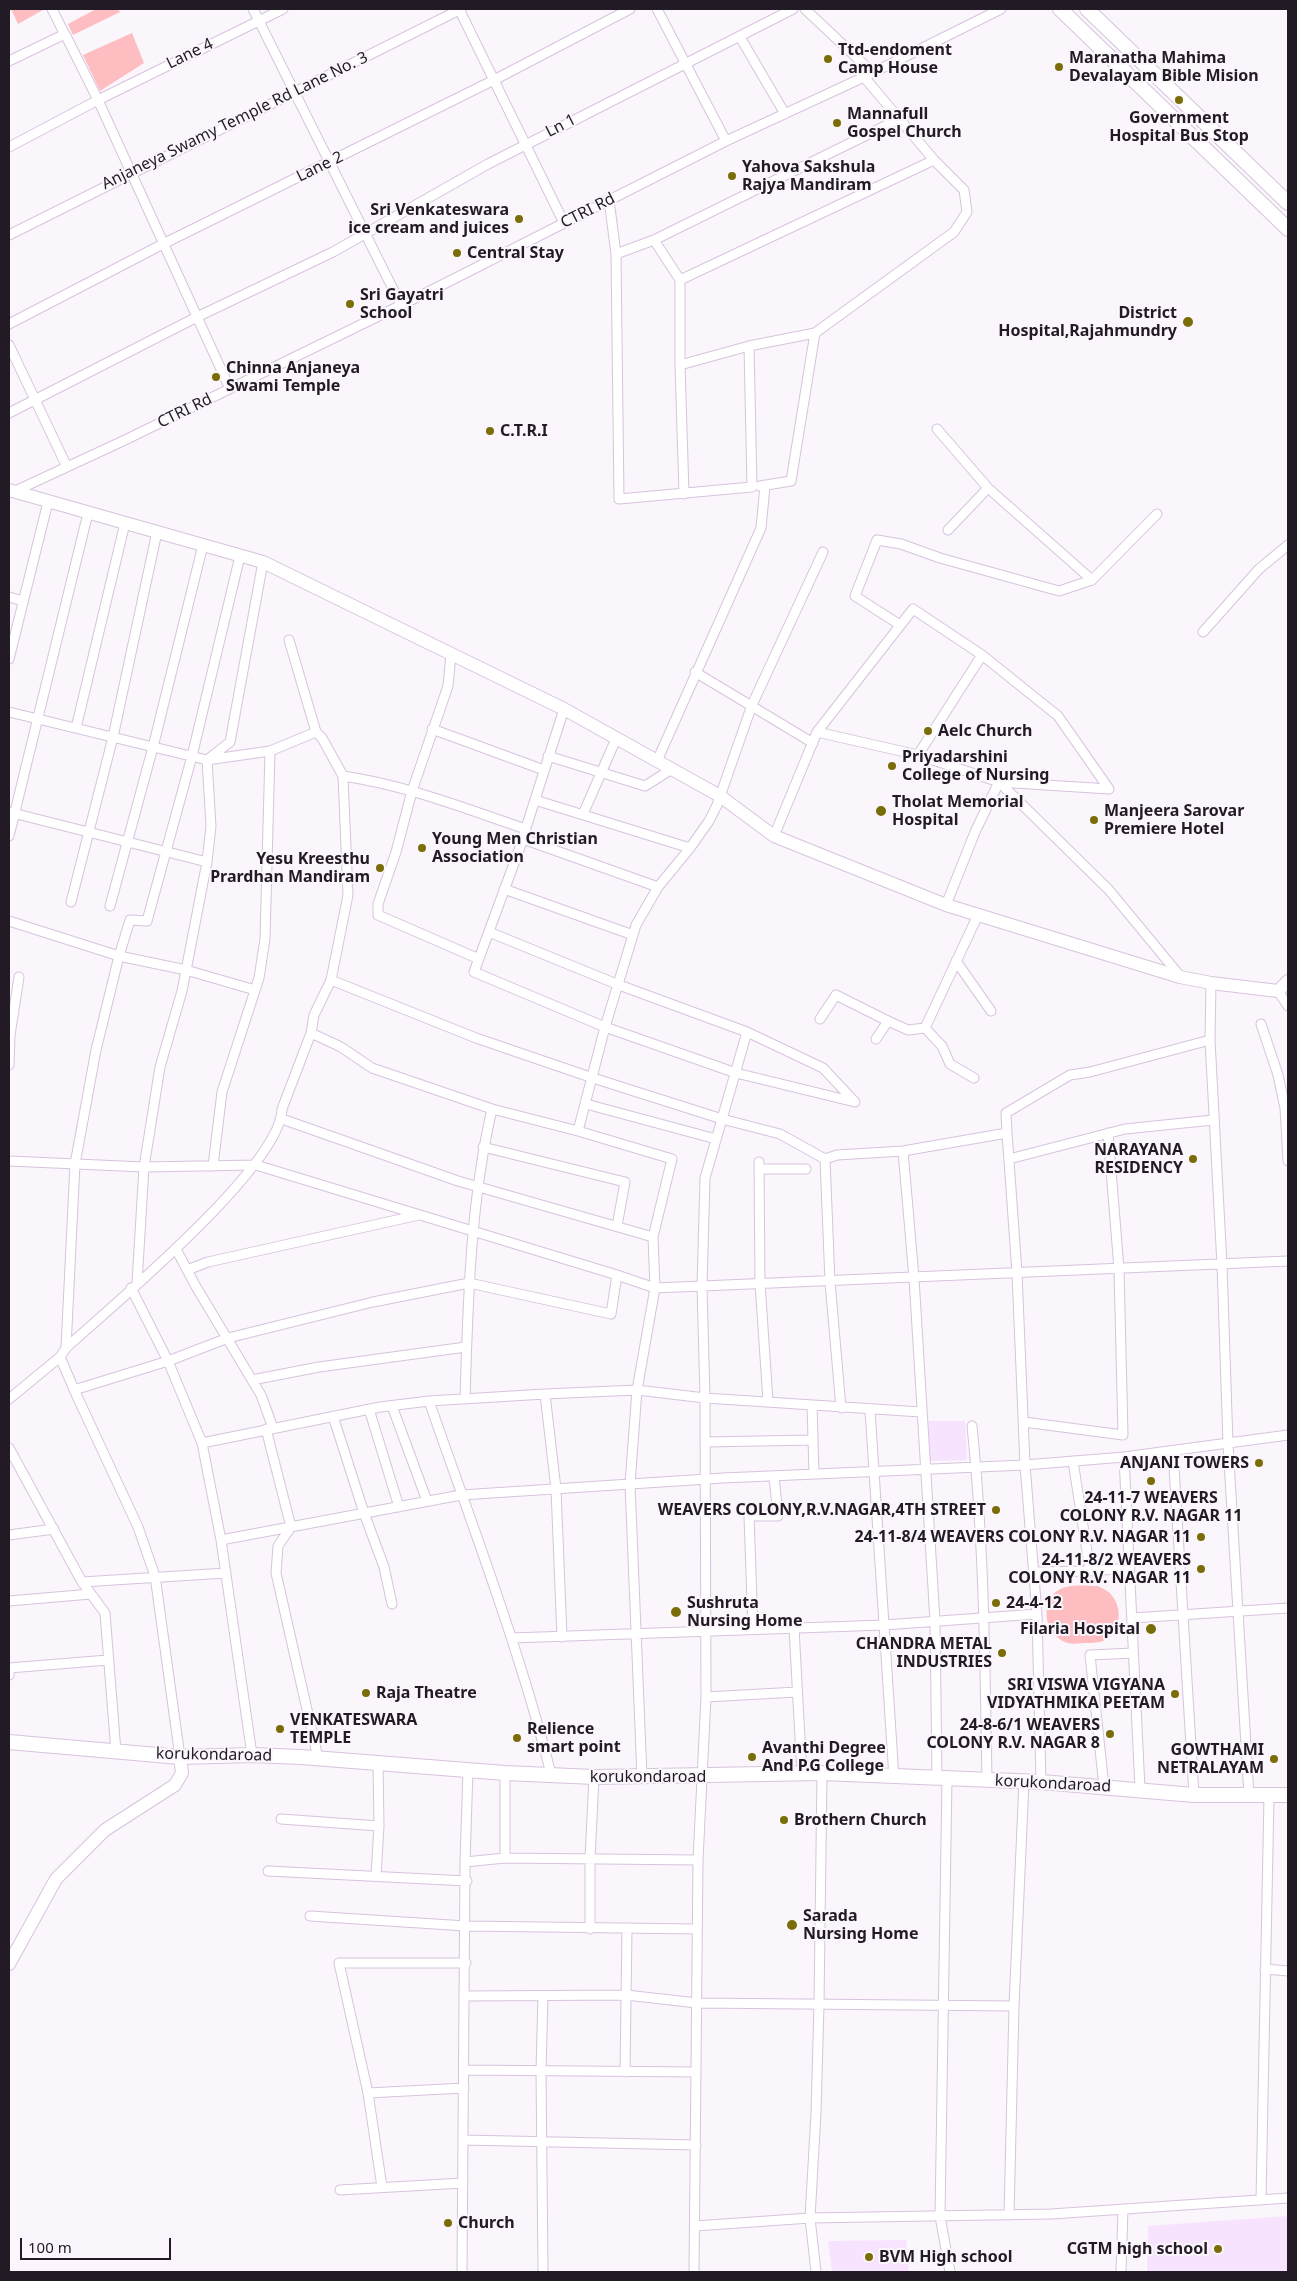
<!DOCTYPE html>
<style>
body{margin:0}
#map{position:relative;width:1297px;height:2281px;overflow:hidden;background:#faf6fb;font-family:"Noto Sans",sans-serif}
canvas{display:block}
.frame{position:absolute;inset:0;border:10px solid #221b25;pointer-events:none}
.scale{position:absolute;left:20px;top:2238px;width:151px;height:22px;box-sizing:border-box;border:2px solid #221b25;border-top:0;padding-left:6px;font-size:15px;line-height:18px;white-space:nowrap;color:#221b25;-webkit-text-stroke:4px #faf6fb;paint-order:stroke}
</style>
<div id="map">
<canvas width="1297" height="2281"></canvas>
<div class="frame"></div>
<div class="scale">100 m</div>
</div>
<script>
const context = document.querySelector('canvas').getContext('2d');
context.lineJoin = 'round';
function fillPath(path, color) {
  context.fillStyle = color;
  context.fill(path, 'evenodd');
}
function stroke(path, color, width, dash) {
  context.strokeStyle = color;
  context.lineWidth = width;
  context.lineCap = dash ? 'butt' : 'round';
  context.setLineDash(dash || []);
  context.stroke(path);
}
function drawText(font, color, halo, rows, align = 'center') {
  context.font = font + ' "Noto Sans",sans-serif';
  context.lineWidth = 4;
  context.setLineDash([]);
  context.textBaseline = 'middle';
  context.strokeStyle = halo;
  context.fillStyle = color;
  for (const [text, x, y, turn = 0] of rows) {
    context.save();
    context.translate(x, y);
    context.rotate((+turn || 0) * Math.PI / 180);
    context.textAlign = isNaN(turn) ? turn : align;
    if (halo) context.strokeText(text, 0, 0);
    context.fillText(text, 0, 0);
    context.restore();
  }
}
const built = new Path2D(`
 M928,1421h37l2,39 -37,1z
 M1288,2216v56h-141l1,-46z
 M906,2240l3,32h-77l-4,-31z`);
const green = new Path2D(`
 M11,9h32v1l-25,14z
 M96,9h22l2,3 -47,23 -5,-11z
 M132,33l12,30 -44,28 -17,-36z
 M1098,1586c6,3 12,6 15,11 11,15 6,40 -13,45 -5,1 -11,1 -16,1 -12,1 -19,2 -28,-7 -14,-12 -13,-41 7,-48 10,-4 25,-2 35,-2z`);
const street = new Path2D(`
 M52,9l13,26
 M253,9l148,296
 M459,9l105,214
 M657,9l69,132
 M805,9l68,64
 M740,37l45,77
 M9,61l56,-27 33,66 185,-91
 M9,147l89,-47 132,289
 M609,200l7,54
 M9,235l452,-226
 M654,240l26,40v85l4,129
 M680,280l254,-120
 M9,324l154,-80 331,-164 136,-71
 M9,345l58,122
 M749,346l3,141 -133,12 -3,-245 38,-14 245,-121
 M680,365l69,-19 66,-13 139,-101 13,-20 -3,-22 -30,-30 -70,-83
 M9,413l188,-96 136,-65 155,-88 305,-155
 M937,429l51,59 104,92 65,-66
 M760,486l31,-5 24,-148
 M13,492l112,-52 309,-151 292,-148 138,-64 137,-68
 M948,530l40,-42
 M9,597l14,4
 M900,625l-45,-29 22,-56 24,4 39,14 119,33 33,-11
 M1203,632l56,-63 29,-24
 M451,654l-3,32 -36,105 -16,61 -18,52v11l101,44
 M9,659l39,-157
 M695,672l118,71
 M9,712l198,48 63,-9 46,-19
 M76,728l49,-205
 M432,729l112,41
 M817,732l101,23 81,27 110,7
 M918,755l64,-100
 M548,756l97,30 27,-17
 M207,760l23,-18 33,-180
 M657,761l104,-233 4,-42
 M343,776c63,9 123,33 183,53
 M535,800l155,48 -32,39
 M9,812l198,50
 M583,814l33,-75
 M524,834l40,-125
 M9,836l79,-323
 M774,836l43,-104 96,-123 69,46 76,61 51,73
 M690,848l19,-27 8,-16 35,-100 71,-153
 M504,889l129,46
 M71,902l42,-165 44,-205
 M946,905l29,-73 24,-50 110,108 71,86
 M110,906l43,-159 50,-202
 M9,921l110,35 67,14 69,20
 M489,932l130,53 128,47 76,36 31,33
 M956,961l35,50
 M331,980l145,58 117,40 129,41 58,15 45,25 12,-4 66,-4 104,-18 10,140 8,192 12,149 4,168
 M1211,983l-1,57 12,225 6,179 21,352
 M1278,991l10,15
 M820,1019l16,-24 52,26
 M1261,1024l17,51 7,33 3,53
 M925,1028l17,18 8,18 24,14
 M311,1033l30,14 31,21 120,41 86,22 94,28 -19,78 2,51 -18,102 -7,94 12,293
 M876,1039l12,-18 20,9 17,-2 53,-113
 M9,1065l1,-30 9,-58
 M586,1104l130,35
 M282,1119l176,62 195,56
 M578,1131l27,-104 31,-102 22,-38 -135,-48 -49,133 131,55 131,46 119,29
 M1007,1133l-1,-20 64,-38 20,-3 120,-32
 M483,1147l142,35 -8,44
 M903,1151l11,127 21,343 2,157
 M825,1159l5,123 11,126
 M1009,1159l116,-30 88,-9
 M9,1161l135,6 112,-2 361,110 38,13 633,-27
 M759,1162l1,121 8,118
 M213,1166l9,-74 37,-114 6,-39 5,-188
 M760,1169h46
 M176,1249l19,36 66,110 12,33
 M187,1270l21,-8 211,-47
 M137,1283l7,-116 16,-100 22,-76 25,-129 4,-36 -4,-66
 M131,1288l37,73 34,82 19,97 31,215
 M66,1348l9,-184 21,-114 23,-94 11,-36 17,1 45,-165 48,-200
 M60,1357l16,37 62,133 17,49 25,181
 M252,1380l67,-13 147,-20
 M74,1390l94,-29 60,-23 145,-36 96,-19 142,31 6,-39
 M545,1394l11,95 6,148
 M9,1399l51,-42 6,-9c46,-42 215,-182 216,-239l29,-76 3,-18 17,-35 17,-85 -5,-119 -21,-38 -6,-6 -27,-92
 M465,1399c3,-97 5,-195 27,-290
 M429,1401c43,124 90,246 122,373
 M812,1405l2,69
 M392,1406l35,95
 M369,1409l30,98
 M870,1410l24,368
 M333,1416l31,97 20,54 8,37
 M1024,1422l99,13 -4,-166 -11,-136
 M972,1426c12,117 13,236 15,355
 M266,1429l25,98 -13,19 -2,27 42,185
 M705,1442l108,-2
 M202,1443l178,-36 49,-6 116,-7 92,-4 68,8 216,14
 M9,1448l73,134 23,31 11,139
 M1173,1451l21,344
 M1124,1457l16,332
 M1073,1461l17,110
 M9,1535l45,-6
 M221,1540l240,-45 262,-17 302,-13 99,-8 164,-22
 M1034,1572l56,-1 40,-3
 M82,1582l144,-9
 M9,1601l82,-7
 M1132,1618l156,-10
 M794,1628l8,146
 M753,1629l-4,-113h29l-4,-40
 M512,1638l372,-13 153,-11
 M9,1675v-7l99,-8
 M706,1697l91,-5
 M947,1779l-7,437 10,56
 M1104,1787l-14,-132 43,-2
 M281,1819l98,7
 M505,1858v-85
 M465,1862l40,-4 193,2
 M268,1871l199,10
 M376,1876l3,-50 -1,-63
 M310,1916l156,10 231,3
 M590,1929v-70l4,-82
 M1265,1969l23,2
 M465,1996l161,-1 71,8 317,3
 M543,1996l-2,75 2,201
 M464,2070l232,2
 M625,2072l2,-143
 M368,2093l96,-5
 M463,2140l233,5
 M382,2187l-14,-94 -29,-130h127
 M340,2190l123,-7
 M1261,2200l8,-404
 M1009,2215l5,-209 10,-224
 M695,2226l115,-8 241,-4 237,-16
 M462,2272l3,-410 3,-92
 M694,2272l4,-412 8,-163 -1,-299 -3,-112 3,-108 42,-146
 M816,2272l-6,-54 6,-105 3,-108 3,-232
 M1121,2272l2,-63`);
const secondary = new Path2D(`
 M9,490l254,72 301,147 156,87 54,40 172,69 234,72 31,6 67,8 10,-10
 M9,1964l47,-85 49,-49 70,-45 7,-12 -2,-16`);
const primary = new Path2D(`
 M1060,9l228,220
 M1087,9l201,194
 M9,1742l171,15 72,-2 49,2 204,16 89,4 228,-4 219,9 153,13h94`);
const markers = [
 [828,59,5,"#7a6d08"],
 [1059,67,5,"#7a6d08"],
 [1179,100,5,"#7a6d08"],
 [837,123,5,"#7a6d08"],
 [732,176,5,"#7a6d08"],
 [519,219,5,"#7a6d08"],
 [457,253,5,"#7a6d08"],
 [350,304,5,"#7a6d08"],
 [1188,322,6,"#7a6d08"],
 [216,377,5,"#7a6d08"],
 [490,431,5,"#7a6d08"],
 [928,731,5,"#7a6d08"],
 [892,766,5,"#7a6d08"],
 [881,811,6,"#7a6d08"],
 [1094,820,5,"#7a6d08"],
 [422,848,5,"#7a6d08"],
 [380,868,5,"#7a6d08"],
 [1193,1159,5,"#7a6d08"],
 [1259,1463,5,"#7a6d08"],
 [1151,1481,5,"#7a6d08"],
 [996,1510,5,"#7a6d08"],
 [1201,1537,5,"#7a6d08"],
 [1201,1569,5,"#7a6d08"],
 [996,1603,5,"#7a6d08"],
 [676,1612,6,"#7a6d08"],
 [1151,1629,6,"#7a6d08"],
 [1002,1653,5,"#7a6d08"],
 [366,1693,5,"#7a6d08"],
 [1175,1694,5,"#7a6d08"],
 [280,1729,5,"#7a6d08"],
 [1110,1734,5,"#7a6d08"],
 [517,1738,5,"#7a6d08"],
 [752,1757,5,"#7a6d08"],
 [1274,1759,5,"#7a6d08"],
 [784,1820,5,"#7a6d08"],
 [792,1925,6,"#7a6d08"],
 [448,2223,5,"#7a6d08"],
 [1218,2249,5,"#7a6d08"],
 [869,2257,5,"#7a6d08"]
];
const poiNames = [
 ["Ttd-endoment",838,50],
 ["Camp House",838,68],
 ["Maranatha Mahima",1069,58],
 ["Devalayam Bible Mision",1069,76],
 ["Mannafull",847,114],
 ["Gospel Church",847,132],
 ["Government",1179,118,"center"],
 ["Hospital Bus Stop",1179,136,"center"],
 ["Yahova Sakshula",742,167],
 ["Rajya Mandiram",742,185],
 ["Sri Venkateswara",509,210,"right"],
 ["ice cream and juices",509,228,"right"],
 ["Central Stay",467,253],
 ["Sri Gayatri",360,295],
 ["School",360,313],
 ["District",1177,313,"right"],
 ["Hospital,Rajahmundry",1177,331,"right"],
 ["Chinna Anjaneya",226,368],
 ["Swami Temple",226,386],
 ["C.T.R.I",500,431],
 ["Aelc Church",938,731],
 ["Priyadarshini",902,757],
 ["College of Nursing",902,775],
 ["Tholat Memorial",892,802],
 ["Hospital",892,820],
 ["Manjeera Sarovar",1104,811],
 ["Premiere Hotel",1104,829],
 ["Young Men Christian",432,839],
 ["Association",432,857],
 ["Yesu Kreesthu",370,859,"right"],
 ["Prardhan Mandiram",370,877,"right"],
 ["NARAYANA",1183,1150,"right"],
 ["RESIDENCY",1183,1168,"right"],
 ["ANJANI TOWERS",1249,1463,"right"],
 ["24-11-7 WEAVERS",1151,1498,"center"],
 ["COLONY R.V. NAGAR 11",1151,1516,"center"],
 ["WEAVERS COLONY,R.V.NAGAR,4TH STREET",986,1510,"right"],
 ["24-11-8/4 WEAVERS COLONY R.V. NAGAR 11",1191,1537,"right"],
 ["24-11-8/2 WEAVERS",1191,1560,"right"],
 ["COLONY R.V. NAGAR 11",1191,1578,"right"],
 ["Sushruta",687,1603],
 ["Nursing Home",687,1621],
 ["24-4-12",1006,1603],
 ["Filaria Hospital",1140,1629,"right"],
 ["CHANDRA METAL",992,1644,"right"],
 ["INDUSTRIES",992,1662,"right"],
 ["SRI VISWA VIGYANA",1165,1685,"right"],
 ["VIDYATHMIKA PEETAM",1165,1703,"right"],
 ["Raja Theatre",376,1693],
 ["VENKATESWARA",290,1720],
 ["TEMPLE",290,1738],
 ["24-8-6/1 WEAVERS",1100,1725,"right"],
 ["COLONY R.V. NAGAR 8",1100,1743,"right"],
 ["Relience",527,1729],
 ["smart point",527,1747],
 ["Avanthi Degree",762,1748],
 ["And P.G College",762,1766],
 ["GOWTHAMI",1264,1750,"right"],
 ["NETRALAYAM",1264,1768,"right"],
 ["Brothern Church",794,1820],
 ["Sarada",803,1916],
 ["Nursing Home",803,1934],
 ["Church",458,2223],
 ["CGTM high school",1208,2249,"right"],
 ["BVM High school",879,2257]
];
const streetNames = [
 ["Lane 4",190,54,-26],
 ["Anjaneya Swamy Temple Rd Lane No. 3",235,121,-26],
 ["Ln 1",561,126,-27],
 ["Lane 2",320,167,-26],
 ["CTRI Rd",588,211,-27],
 ["CTRI Rd",185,411,-26],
 ["korukondaroad",214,1755,1],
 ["korukondaroad",648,1777],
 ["korukondaroad",1053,1784,3]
];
fillPath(built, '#f8e3fe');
fillPath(green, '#febec1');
stroke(street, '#d8c3de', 11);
stroke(secondary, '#d8c3de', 14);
stroke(primary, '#d8c3de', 16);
stroke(street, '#fff', 9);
stroke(secondary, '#fff', 12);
stroke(primary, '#fff', 14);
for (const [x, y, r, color] of markers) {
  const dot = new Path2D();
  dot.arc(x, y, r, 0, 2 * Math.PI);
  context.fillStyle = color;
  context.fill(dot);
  stroke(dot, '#faf6fb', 2);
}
drawText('bold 16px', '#221b25', '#faf6fb', poiNames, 'left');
drawText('16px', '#221b25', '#faf6fb', streetNames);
</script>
